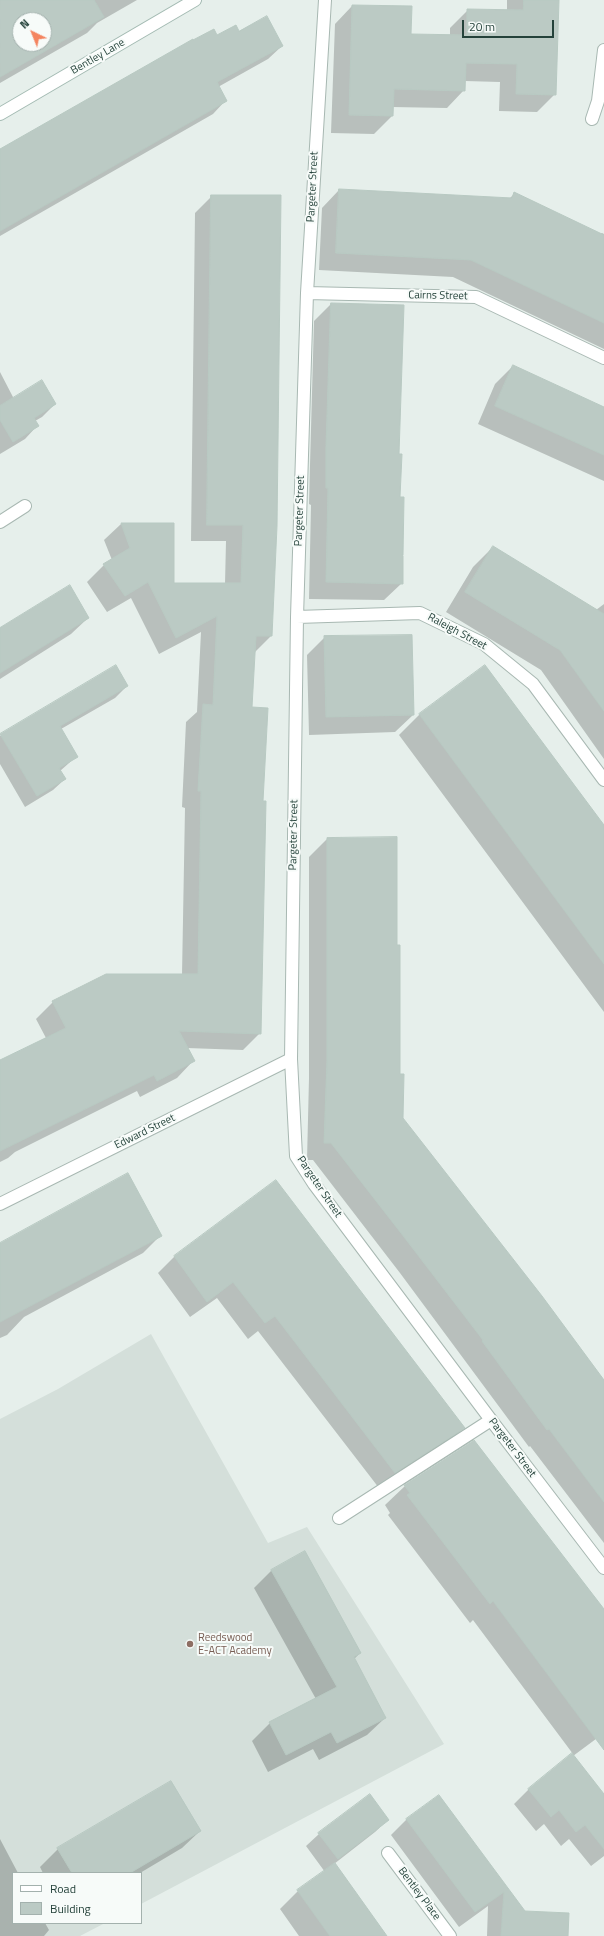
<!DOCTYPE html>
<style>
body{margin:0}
#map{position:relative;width:604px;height:1936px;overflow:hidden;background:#e6efeb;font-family:"Titillium Web",sans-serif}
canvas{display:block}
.legend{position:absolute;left:12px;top:1872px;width:130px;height:52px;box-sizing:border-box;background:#f7fbf9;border:1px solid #a3b1ad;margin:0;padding:5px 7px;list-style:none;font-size:12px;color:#24423a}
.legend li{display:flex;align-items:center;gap:8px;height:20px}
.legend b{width:20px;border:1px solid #a3b1ad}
.north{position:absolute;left:12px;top:12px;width:40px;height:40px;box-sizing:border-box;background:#f7fbf9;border:1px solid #a3b1ad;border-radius:50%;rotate:317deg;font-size:11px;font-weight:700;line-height:16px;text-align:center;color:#24423a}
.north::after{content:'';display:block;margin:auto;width:14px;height:18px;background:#f4845f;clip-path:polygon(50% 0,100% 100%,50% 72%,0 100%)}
.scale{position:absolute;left:462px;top:20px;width:92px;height:18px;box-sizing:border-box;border:2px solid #24423a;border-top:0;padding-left:5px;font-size:12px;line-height:14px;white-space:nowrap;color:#24423a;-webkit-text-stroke:3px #f7fbf9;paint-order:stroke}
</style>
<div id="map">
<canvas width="604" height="1936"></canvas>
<ul class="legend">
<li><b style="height:5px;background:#fff"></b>Road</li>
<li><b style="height:11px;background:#bbcac4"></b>Building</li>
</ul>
<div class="north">N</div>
<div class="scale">20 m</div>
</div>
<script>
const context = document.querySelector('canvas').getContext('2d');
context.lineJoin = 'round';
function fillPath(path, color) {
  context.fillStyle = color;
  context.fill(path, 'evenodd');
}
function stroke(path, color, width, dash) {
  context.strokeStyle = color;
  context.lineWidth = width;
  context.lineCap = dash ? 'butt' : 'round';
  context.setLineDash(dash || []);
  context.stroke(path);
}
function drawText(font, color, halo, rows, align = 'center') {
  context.font = font + ' "Titillium Web",sans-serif';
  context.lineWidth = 4;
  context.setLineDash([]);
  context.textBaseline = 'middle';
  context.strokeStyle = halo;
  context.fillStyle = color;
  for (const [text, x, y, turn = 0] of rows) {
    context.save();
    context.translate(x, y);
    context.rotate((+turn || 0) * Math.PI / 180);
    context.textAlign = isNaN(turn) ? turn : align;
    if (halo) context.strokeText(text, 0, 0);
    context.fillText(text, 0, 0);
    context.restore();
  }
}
const built = new Path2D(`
 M151,1334l117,209 39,-16 137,217 -303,160v-31h-128v50h92l-25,13h-80v-517l58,-30z`);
const shadow = new Path2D(`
 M0,0h137l-40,23 -10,10 -87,50zM20,20h24v24h-24z
 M507,0h51l-3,94 -18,18 -38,-1 1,-29 -35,-1 -1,9 -17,18 -55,-1v9l-18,18 -43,-1 4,-109 17,-18 58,29 40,1v-8l18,-18 39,1z
 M239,32l43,14 -14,13 -50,28 8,13 -13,14 -213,122v-85l217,-115z
 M339,190l170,9 6,-6 85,41 2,-1 2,1v115l-151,-72 -134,-7 3,-62z
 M212,196l64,330 -5,110 -17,17 -3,55 11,94 -2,231 -17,17 -56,-2 6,13 -16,17 -37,19 -3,-6 -122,61 -7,6 -8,4v-98l46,-26 -10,-19 17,-17 129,-27 3,-167 -3,-1 4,-85 11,-10 4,-80 -42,22 -28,-56 -24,14 -20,-30 17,-17 8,-5 -8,-20 17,-16h52v60h52l1,-43h-35l4,-328z
 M331,304l67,151 1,43h4l-1,85 -18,17 -75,-1 2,-94 -2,-1 1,-39 4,-144z
 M513,366l91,42v73l-126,-57 17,-40z
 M0,372l14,27 41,5 -13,13 -7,4 2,5 -12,13 -25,15z
 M493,547l103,63 8,-6v155l-63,-89 -95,-58 27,-45z
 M69,586l19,32 -17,16 -71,45v-51z
 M325,637l88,78 -18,17 -86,3 -2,-80z
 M485,666l119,161v185l-205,-277 20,-20z
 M127,686l-12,12 -54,31 16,27 -17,15 5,8 -12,11 -28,17 -25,-43v-28z
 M327,839l69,107 3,129 3,43 202,263v162l-74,-97 -1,1 -129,-174 -87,-113h-6l2,-82v-221z
 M276,1182l187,246 -16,16 -68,44 -121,-157 -10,8 -31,-41 -27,19 -32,-44 16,-16z
 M160,1236l-17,17 -119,64 -17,18 -7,3v-94z
 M405,1486l199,125v122l-31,23 31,39v61l-13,10 -22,-27 -8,7 -17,-22 -8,7 -22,-27 15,-15 44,-35 -100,-134 -3,3 -82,-108 2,-2 -5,-8z
 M272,1570l88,83 -6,6 31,59 -18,17 -48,25 -6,-11 -45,23 -16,-31 18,-18 46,-24 -62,-111z
 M171,1782l29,49 -18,17 -42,25h-97l-3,-6 18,-18z
 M438,1796l86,116 43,24h-80l1,-30 -29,21 -68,-92 16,-16z
 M388,1820l-13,12 -41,32 51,72h-86l-19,-27 18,-18 27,-19 -19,-26 13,-12z
 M0,1839l18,34h-5v50h32l4,7 -5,6h-44z`);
const building = new Path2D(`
 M0,0h94l10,17 -104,60zM20,20h24v24h-24z
 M524,0h35l-3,95 -40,-1 1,-30 -51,-1 -1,28 -71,-2 -1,27 -44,-1 3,-110 60,1 -1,28 56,1v-26l56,1z
 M267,16l16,30 -66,36 10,19 -227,130v-82l193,-110v1l21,-11 3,6 19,-10 3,6z
 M339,189l173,9 2,-6 90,43v88l-133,-63 -135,-7z
 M211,195h70l-4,331 -5,110h-16l-4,71 16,1 -5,93h3l-5,233 -82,-3 16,30 -38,20 -3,-6 -154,76v-91l66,-32 -14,-27 54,-27h92l3,-183h-3l5,-87 10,1 4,-89 -41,22 -28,-56 -23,14 -22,-32 27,-16 -9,-25h53v60h67l2,-58h-36z
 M331,303l73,2 -5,149h3l-2,43h4l-1,58 -1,-1 1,2v28l-77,-2 2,-94h-2v-41z
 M513,365l91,42v48l-109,-49z
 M42,380l14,24 -22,14 5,8 -26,16 -13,-22v-14z
 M493,546l111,68v97l-44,-61 -95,-58z
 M70,585l19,33 -89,55v-45z
 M412,635l2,80 -88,2 -2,-81z
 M116,665l12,21 -68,40 18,31 -19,11 7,11 -29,17 -37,-62z
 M485,665l119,160v139l-185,-250z
 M397,837v108h3v129h4l-1,44 139,178 62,84v122l-55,-73 -2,1 -65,-89 1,-1 -82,-107 -70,-90h-7l3,-83v-222z
 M128,1173l34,63 -162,86v-79z
 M276,1180l189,248 -70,45 -120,-157 -10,7 -32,-41 -26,20 -33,-46z
 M474,1440l130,169v141l-111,-149 -3,3 -83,-109 3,-2 -6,-8z
 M305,1551l56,102 -7,4 32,61 -49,25 -6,-11 -45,23 -17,-33 68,-35 -66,-117z
 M572,1753l32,41v55l-19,-24 -9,7 -17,-22 -8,7 -23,-28z
 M171,1781l30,50 -71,42h-58l-15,-25z
 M370,1794l19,26 -51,39 -20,-26z
 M439,1795l86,116 44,2 -1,23h-67l3,-44 -29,20 -69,-93z
 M335,1863l52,73h-57l-33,-46z`);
const lane = new Path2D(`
 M592,119l6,-18 6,-51
 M339,1518l152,-98`);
const street = new Path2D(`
 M325,0l-18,293 -10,324 -6,442 5,97 18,28 177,236 113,148
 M307,293l169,4 128,61
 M0,522l25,-16
 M297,617l123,-4 64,31 49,40 71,96
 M0,1204l291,-145
 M388,1853l62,83`);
const secondary = new Path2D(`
 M0,114l195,-114`);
const markers = [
 [190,1644,4,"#8d6e63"]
];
const streetNames = [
 ["Bentley Lane",98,57,-30],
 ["Pargeter Street",313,187,-87],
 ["Cairns Street",438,296,1],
 ["Pargeter Street",300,511,-88],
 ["Raleigh Street",457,632,28],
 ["Pargeter Street",294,835,-89],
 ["Edward Street",145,1132,-26],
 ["Pargeter Street",319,1187,56],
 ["Pargeter Street",512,1448,53],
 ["Bentley Place",419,1894,53]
];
const educationNames = [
 ["Reedswood",198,1638],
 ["E-ACT Academy",198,1651]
];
fillPath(built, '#d4dfda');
fillPath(shadow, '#0003');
fillPath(building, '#bbcac4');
stroke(building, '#b8c9c2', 1);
stroke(lane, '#a8b8b2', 14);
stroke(street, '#a8b8b2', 14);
stroke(secondary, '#a4bbb3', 14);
stroke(lane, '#fff', 12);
stroke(street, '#fff', 12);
stroke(secondary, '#fff', 12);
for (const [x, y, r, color] of markers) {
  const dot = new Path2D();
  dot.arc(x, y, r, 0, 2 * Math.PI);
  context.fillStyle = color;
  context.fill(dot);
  stroke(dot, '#f7fbf9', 1.5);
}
drawText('11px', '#24423a', '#f7fbf9', streetNames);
drawText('11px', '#785e54', '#f7fbf9', educationNames, 'left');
</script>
